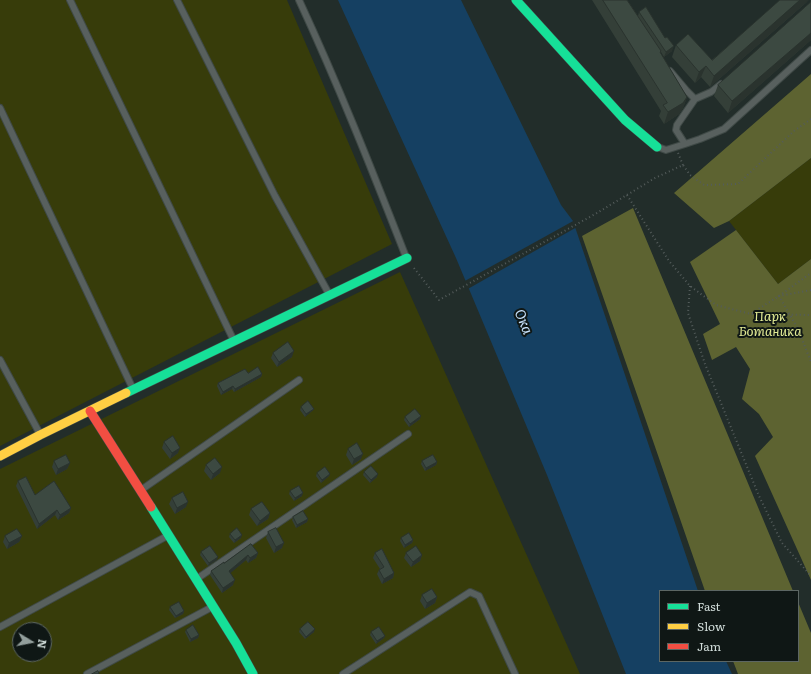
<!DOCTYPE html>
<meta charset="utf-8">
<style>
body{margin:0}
#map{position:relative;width:811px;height:674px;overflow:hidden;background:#222d2a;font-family:Literata,serif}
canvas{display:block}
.legend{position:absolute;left:659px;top:590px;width:140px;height:72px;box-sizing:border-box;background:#0f1715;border:1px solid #5c6663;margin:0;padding:5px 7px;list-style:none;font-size:12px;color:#d0dcd9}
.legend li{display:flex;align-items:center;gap:8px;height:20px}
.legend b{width:20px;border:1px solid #5c6663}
.north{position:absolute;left:12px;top:622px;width:40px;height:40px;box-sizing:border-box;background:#0f1715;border:1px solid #5c6663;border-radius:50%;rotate:100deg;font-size:11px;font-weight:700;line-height:16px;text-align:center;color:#d0dcd9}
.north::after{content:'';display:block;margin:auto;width:14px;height:18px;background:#939f9c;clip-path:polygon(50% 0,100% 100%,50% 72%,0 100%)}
</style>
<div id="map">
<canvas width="811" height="674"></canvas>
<ul class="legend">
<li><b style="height:5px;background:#16e098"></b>Fast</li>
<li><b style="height:5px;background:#ffcf43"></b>Slow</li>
<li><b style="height:5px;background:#f24e42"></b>Jam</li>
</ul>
<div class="north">N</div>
</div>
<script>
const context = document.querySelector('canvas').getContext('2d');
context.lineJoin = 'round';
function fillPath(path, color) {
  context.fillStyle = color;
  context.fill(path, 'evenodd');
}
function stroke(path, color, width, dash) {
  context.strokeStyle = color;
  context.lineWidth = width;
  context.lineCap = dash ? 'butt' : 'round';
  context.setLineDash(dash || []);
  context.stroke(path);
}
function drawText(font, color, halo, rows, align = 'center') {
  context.font = font + ' Literata,serif';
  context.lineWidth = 4;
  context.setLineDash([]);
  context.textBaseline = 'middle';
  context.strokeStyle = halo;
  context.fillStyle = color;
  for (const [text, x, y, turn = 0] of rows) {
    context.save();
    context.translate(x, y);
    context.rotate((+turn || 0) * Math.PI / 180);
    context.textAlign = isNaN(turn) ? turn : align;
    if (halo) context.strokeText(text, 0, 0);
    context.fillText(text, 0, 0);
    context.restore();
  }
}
const green = new Path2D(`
 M0,0h287l105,244 -392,202z
 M811,158v101l-33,25 -49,-63z
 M400,272l180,402h-580v-205zM20,630h24v24h-24z`);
const forest = new Path2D(`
 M811,74v84l-82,63 -15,7 -40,-35z
 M633,208l160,383h-88l-123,-355z
 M736,230l42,54 33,-25v321l-56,-124 18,-19 -14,-23 -17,-15 8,-30 -14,-22 -24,13 -9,-26 17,-10 -30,-62z
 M798,602l13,31v41h-73l-5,-13h65z`);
const water = new Path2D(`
 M338,0h123l100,205 12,16 125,370h-38v70h66l6,13h-106l-79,-199 -91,-217z`);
const pier = new Path2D(`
 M575,220l2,7 -111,63 -3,-8z`);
const path = new Path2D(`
 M678,153l5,12
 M627,195l42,66 21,25 26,19 35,9 60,1
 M414,268l25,32 158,-87 58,-35 28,-13 7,10 14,10 34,-1 56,-53 17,-12
 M690,286l-2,27 17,51 54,132 23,47 29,33
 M811,290l-32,6 19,33 13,33
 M752,313l27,-17 32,-23`);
const lane = new Path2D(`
 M70,0l164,341
 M177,0l98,196 54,98
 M299,0c39,84 73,170 107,257
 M670,71l16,19 9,9 -18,26 -1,5 9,14 15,-5 24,-10 87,-79
 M695,99l16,-7 10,-8
 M0,108l133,281
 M658,147l8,3 19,-6
 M0,360l40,74
 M141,490l158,-110
 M198,578l210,-144
 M0,627l167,-91
 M87,674l125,-67
 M343,674l127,-82 9,4 36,78`);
const fast = new Path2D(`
 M516,0l109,120 32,27
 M126,393l281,-135
 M151,507l85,136 17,31`);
const slow = new Path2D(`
 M0,456l40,-21 86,-42`);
const jam = new Path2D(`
 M90,411l61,96`);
const wall = new Path2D(`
 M592,0h35l11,16 1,-4 33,39 -8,6 -3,-5 -1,2 27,43 -4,11 -4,6 -15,10 -5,-8 2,-5z
 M808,1l-98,86 -9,-10 -6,6 -23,-26 4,-12 36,15z
 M811,2v38l-83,73 -14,-17 4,-11z
 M273,353l19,4 -15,10 -6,-9z
 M248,373l14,1 -1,3 -27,15 -2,-3 -11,6 -4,-9 1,-3z
 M301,407l13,2 -2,2 -7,6 -5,-7z
 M405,417l15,2 -11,8 -5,-7z
 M164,442l14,11 -8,6 -8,-11z
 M348,449l13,10 -9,6 -6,-10z
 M54,461l16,2 -3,6 -11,6 -4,-8z
 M422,461l15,1 -1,3 -11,6 -4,-7z
 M206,465l14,8 -9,7 -7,-9z
 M364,472l13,5 -7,6 -7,-8z
 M317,473l13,1 -1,2 -8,7 -5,-7z
 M18,481l17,14 36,13 -2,5 -11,7 -3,-5 -18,14 -21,-43z
 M290,491l12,5 -8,5 -5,-7z
 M172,498l14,9 -11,7 -6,-10z
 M251,509l19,4 -2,6 -11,7 -8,-11z
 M293,517l15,2 -1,3 -11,6 -4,-8z
 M268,532l14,16 -8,5 -8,-15z
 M230,534l11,4 -7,5 -5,-6z
 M5,536h17l-3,6 -12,7 -4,-7z
 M401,538l12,2 -1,3 -8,5 -4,-7z
 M251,544l7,9 -2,5 -8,5 -2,-3 -16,13 3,12 -11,8 -12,-18 1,-4 13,-8z
 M201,552l16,8 -9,6 -8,-11z
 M375,553l19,20 -1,5 -11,6 -5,-10 2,-4 1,-1 -7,-11z
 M406,553l16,2 -2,6 -9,6 -7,-9z
 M422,595l15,2 -2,6 -10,6 -5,-8z
 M170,607l14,4 -1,3 -8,4 -6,-8z
 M300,629l14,3 -9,7 -6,-7z
 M186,630l13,5 -1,3 -8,4 -5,-10z
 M371,632l14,4 -1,2 -8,6 -6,-9z`);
const shadedWall = new Path2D(`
 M800,0h9l-99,87 4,-11z
 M811,33v7l-83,73 4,-12z
 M674,46l-2,5 -8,6 2,-5z
 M706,66l-5,11 -6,6 4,-11z
 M687,97l-4,11 -4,6 -15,10 4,-12z
 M294,351l-2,6 -15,10 2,-5z
 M262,374l-1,3 -27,15 1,-3z
 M233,386l-1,3 -11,6 2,-3z
 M314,409l-2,2 -7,6 1,-3z
 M421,416l-1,3 -11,8 1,-3z
 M180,448l-2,5 -8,6 2,-6z
 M363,454l-2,5 -9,6 2,-6z
 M437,462l-1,3 -11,6 1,-3z
 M70,463l-3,6 -11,6 2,-6z
 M222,467l-2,6 -9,7 2,-6z
 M330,474l-1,2 -8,7 1,-3z
 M378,474l-1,3 -7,6 1,-3z
 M303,493l-1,3 -8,5 1,-3z
 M188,502l-2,5 -11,7 2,-6z
 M71,508l-2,5 -11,7 2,-5z
 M57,510l-2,5 -18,14 2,-5z
 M270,513l-2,6 -11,7 3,-5z
 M308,519l-1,3 -11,6 1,-3z
 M242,535l-1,3 -7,5 1,-3z
 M22,536l-3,6 -12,7 2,-6z
 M413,540l-1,3 -8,5 1,-3z
 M284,543l-2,5 -8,5 2,-6z
 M258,553l-2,5 -8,5 2,-5z
 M248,555l-2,5 -19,16 2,-5z
 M422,555l-2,6 -9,6 2,-5z
 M218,557l-1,3 -9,6 1,-3z
 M394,573l-1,5 -11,6 2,-5z
 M235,580l-2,5 -11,8 1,-5z
 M437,597l-2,6 -10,6 2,-6z
 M184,611l-1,3 -8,4 1,-2z
 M315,629l-1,3 -9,7 1,-2z
 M199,635l-1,3 -8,4 1,-3z
 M385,636l-1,2 -8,6 1,-3z`);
const building = new Path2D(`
 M603,0h24l34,51 -1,1 27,45 -4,6 -15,9 -5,-7 4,-2z
 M780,0h20l-86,76 -8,-10 -7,6 -23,-27 12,-11 24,26z
 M811,2v31l-79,68 -14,-16z
 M646,7l19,31 2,-1 7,9 -8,6 -27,-40z
 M288,342l6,9 -15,11 -6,-9z
 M258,367l4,7 -27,15 -2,-3 -10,6 -5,-9 27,-14 3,4z
 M308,401l6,8 -8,5 -5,-7z
 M415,409l6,7 -11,8 -5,-7z
 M173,436l7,12 -8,5 -8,-11z
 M357,443l6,11 -9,5 -6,-10z
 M66,455l4,8 -12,6 -4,-8z
 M433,455l4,7 -11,6 -4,-7z
 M215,458l7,9 -9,7 -7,-9z
 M371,466l7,8 -7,6 -7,-8z
 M325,467l5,7 -8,6 -5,-7z
 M26,477l9,18 19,-14 17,27 -11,7 -3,-5 -18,14 -21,-43z
 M299,486l4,7 -8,5 -5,-7z
 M183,492l5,10 -11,6 -5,-10z
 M262,502l8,11 -10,8 -9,-12z
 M303,511l5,8 -11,6 -4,-8z
 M237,528l5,7 -7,5 -5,-6z
 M276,528l8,15 -8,4 -8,-15z
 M17,529l5,7 -13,7 -4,-7z
 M409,533l4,7 -8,5 -4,-7z
 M251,544l7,9 -8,5 -2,-3 -19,16 6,9 -12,8 -12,-17 13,-9v1z
 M210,546l8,11 -9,6 -8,-11z
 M416,546l6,9 -9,7 -7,-9z
 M382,549l12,24 -10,6 -5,-9 5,-3 -9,-14z
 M432,589l5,8 -10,6 -5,-8z
 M179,602l5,9 -8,5 -6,-9z
 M308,622l7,7 -9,8 -6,-8z
 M193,625l6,10 -8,4 -5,-9z
 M379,627l6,9 -8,5 -6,-9z
 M98,671l1,3h-7z`);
const parkNames = [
 ["Парк",770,317],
 ["Ботаника",770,332]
];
const waterNames = [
 ["Ока",523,322,67]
];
fillPath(green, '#373c0a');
fillPath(forest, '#5d6331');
fillPath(water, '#154062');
fillPath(pier, '#222d2a');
stroke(lane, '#3f4946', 8);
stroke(fast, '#3f4946', 10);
stroke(slow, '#3f4946', 10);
stroke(jam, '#3f4946', 10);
stroke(path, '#545c5b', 2, [1, 3]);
stroke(lane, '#58605e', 6);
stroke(fast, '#16e098', 9);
stroke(slow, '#ffcf43', 9);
stroke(jam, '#f24e42', 9);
fillPath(wall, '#343f38');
fillPath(shadedWall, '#2a332e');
fillPath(building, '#3c4941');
stroke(building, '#2a332e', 1);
drawText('italic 13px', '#e2eb94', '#0f1715', parkNames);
drawText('italic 14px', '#c6e0f9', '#0f1715', waterNames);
</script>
